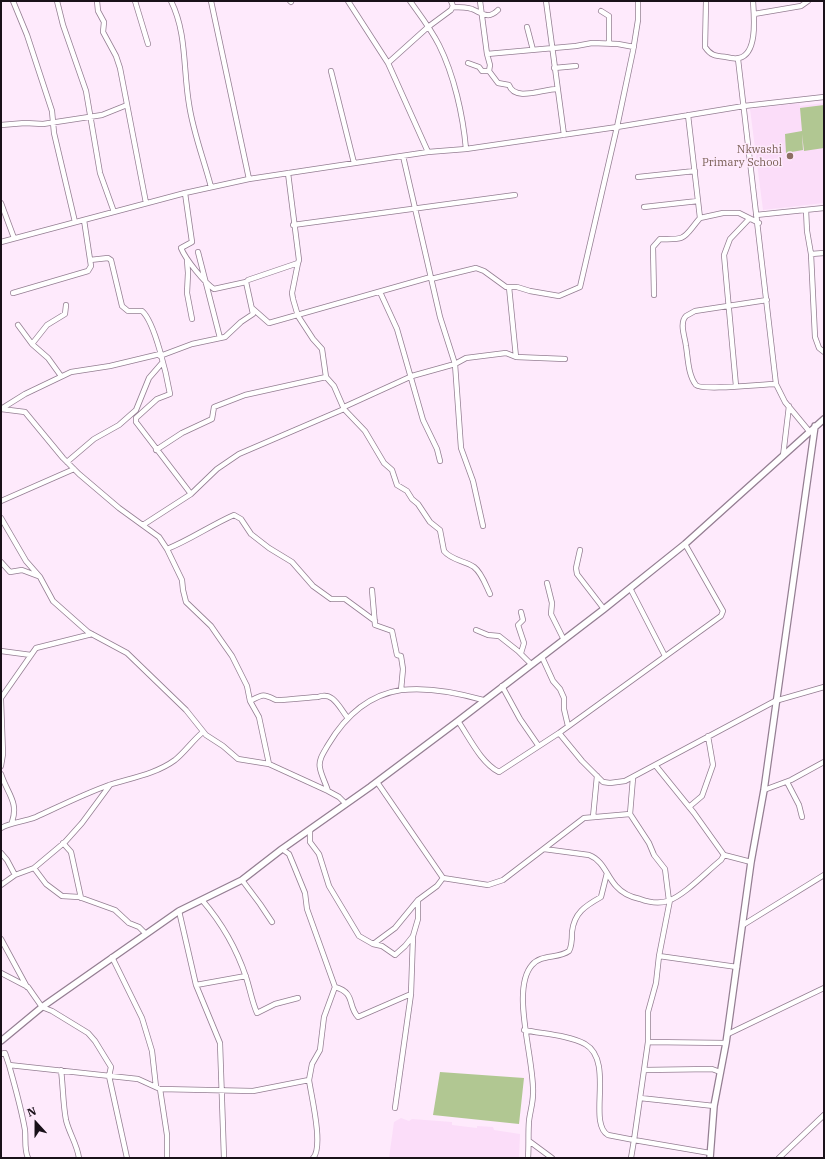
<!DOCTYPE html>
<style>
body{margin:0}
#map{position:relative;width:825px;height:1159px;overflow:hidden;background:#feeafc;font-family:"IBM Plex Serif",serif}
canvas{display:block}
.frame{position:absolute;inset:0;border:2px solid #191119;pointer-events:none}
.north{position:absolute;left:16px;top:1103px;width:40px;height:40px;-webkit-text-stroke:3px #feeafc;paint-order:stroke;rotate:339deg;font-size:11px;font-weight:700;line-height:16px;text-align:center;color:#191119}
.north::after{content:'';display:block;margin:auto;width:14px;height:18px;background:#191119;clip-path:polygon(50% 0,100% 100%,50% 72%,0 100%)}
</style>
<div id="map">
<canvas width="825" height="1159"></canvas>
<div class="frame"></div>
<div class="north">N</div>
</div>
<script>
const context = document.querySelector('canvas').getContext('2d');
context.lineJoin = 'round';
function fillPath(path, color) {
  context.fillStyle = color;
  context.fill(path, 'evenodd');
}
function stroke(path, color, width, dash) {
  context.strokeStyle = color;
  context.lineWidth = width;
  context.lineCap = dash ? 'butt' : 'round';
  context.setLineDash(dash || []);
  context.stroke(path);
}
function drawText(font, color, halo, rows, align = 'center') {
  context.font = font + ' "IBM Plex Serif",serif';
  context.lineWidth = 3;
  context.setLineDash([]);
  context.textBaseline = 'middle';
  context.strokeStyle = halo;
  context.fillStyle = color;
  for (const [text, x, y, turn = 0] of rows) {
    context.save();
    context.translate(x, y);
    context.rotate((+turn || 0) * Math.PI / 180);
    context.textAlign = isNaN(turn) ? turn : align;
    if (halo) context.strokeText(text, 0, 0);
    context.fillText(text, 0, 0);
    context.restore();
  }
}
const built = new Path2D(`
 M799,103l1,3 24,-3v100l-61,7 -13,-101z
 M401,1118l8,3 3,-2 40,3v3l25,3v-2l16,1 1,3 26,4 -1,24h-130l5,-36z`);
const green = new Path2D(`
 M824,105v43l-20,3 -2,-17 1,16 -17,3 -1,-19 17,-3 -2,-23z
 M440,1072l84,6 -5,46 -86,-9z`);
const minor = new Path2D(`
 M13,1l14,34 25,76 2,22 21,89
 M57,1l6,24 23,66 14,82 14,39
 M97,1l1,10 6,11 -1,10 13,24 4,12 26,135
 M135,1l13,43
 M171,1c16,32 12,68 18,103 4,28 15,56 22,83
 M211,1l38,178
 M290,1l1,1
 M348,1l40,62 40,89
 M410,1c10,14 21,28 29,44 15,30 24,70 27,104
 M480,1l7,53 89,-8 16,-3 26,1 16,3
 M546,1l18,134
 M706,1l-1,46c6,9 11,9 21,10 4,1 9,2 13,1 19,-4 15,-42 14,-57
 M453,7c6,0 13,0 19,2 10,4 16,11 26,1
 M601,11l8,5v27
 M754,14l47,-8 7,-5
 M527,27l6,23
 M487,54l3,11 -1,6 9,12 11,2c6,17 34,4 48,4
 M738,59l38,325 9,18 24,29
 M388,63l40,-36 23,-17 2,-4 -2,-5
 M468,63l11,4 3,4h7
 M554,68l22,-2
 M331,71l23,92
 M688,115l12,103 23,-5h16l20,10
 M1,125l24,-2 18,1 59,-9 25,-10
 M638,177l57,-6
 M185,193l7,49 -11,6c5,12 23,34 33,41l32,-7
 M1,203l13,35
 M644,207l54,-6
 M806,210l1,21 4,23 4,83 4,11 5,4
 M756,215l68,-7
 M293,225l222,-30
 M1,242l184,-49 64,-14 179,-27 38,-3 151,-22 127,-21 80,-9
 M198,252l22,86
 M811,254l13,-1
 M90,260l18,-2 3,2 11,46 6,5h14c13,11 25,66 28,83l-13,5 -21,19v4l55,72
 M187,260l1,13 -1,20 5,26
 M298,263l-6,30 1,6 5,17 15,23 9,10 4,28 8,9 10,23 21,22 19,32 8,7 5,15 10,6 5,8 6,5 12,18 10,8 4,21c7,9 21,10 30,16 8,6 12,19 16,27
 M431,279l45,-11 8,3 22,16h11l13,4 29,5 21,-9 37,-160 16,-76 5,-31v-19
 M509,287l7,70
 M380,292l17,37 26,91 14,29 3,12
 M13,293l75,-22 3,-5 -7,-46
 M654,295l-1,-48 7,-8c28,1 23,-1 40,-21
 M767,300l-72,11 -9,5c-7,7 -1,21 0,30 2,12 2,29 10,39 6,6 67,-1 80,-1
 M252,308l17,15 162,-46
 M18,325l14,19 15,-19 18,-11 1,-9
 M32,344l16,14 13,18
 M160,356l32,-12 33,-7 16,-15 12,-8 -7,-32 2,-2 50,-17 1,-3 -11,-87
 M736,386l-12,-131 6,-16 19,-20
 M344,407l68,-31 43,-12 -15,-47 -37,-161
 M1,409l24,3 38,46 16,16 40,34 40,29 8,12 15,31 1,10 3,12 25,24 9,13 12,17 15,30 3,15 9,16 10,47
 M1,409l24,-15 46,-22 39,-6 50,-12
 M156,450l26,-17 30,-14 2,-12 31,-12 81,-18
 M783,456l6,-50
 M67,462l27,-23 25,-14 17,-15 13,-32 13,-15
 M1,501l73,-32
 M1,518l25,43 14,16 13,24 35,31 39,21 59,57 20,25 17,11 15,13 31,5 59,27
 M143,525l48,-31 26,-25 22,-15 105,-45
 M483,526l-10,-45 -12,-33 -6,-84 11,-6 40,-5 10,4 49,2
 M167,549c23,-9 44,-24 67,-34l7,4 10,15 18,14 23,14 21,24 18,13h14l30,22
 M580,550l-4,18 1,6 27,35
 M1,562l9,10 12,-2 16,6
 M547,583l5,20 -1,11 13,26
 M630,588l35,68
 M372,590l3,35 17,6 5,24 4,1 2,13 -2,21
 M521,612l2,8 -5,5 6,18 -3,10
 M476,630l12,5 11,1 19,15 13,13
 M1,651l30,4
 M542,657l11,24 7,8 4,9v11l4,17
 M502,686l18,33 18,26
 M1,698l35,-50 56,-14
 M1,700l2,54 -2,12
 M250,701c14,-7 13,-7 26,-1 4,1 36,-3 42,-3 15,-6 21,10 29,20
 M458,721c11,16 23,42 41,51l60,-39 162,-117 2,-5 -38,-67
 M559,733l23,28 21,21 7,1 15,-2 150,-80 49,-14
 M656,766l38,47 30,42 27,7
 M1,774c6,19 18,28 11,48
 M377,782l66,96 45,7 15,-5 81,-62 46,-4 3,-36
 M787,782l12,23 3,12
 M764,790l27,-10 33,-18
 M346,804l-7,-7 -11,-6c-2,-7 -7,-16 -8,-23 -2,-8 4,-16 8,-23 16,-27 40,-50 73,-55 26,-3 58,3 82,10
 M689,807l13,-11 11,-31 -5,-29
 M630,814l19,29 5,12 11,14 4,32
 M593,817l4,-41
 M1,828c11,-6 23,-6 35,-11 24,-11 48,-23 73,-32 22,-7 47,-11 66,-25 10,-8 18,-20 28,-28
 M310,830v12l9,12 10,32 30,50 14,8 3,-2 19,-14 23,-28
 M63,843l8,9 10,46
 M282,849l7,5 5,12 11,27 2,16 28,78 -11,30 -4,33 -8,14 -3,16
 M544,849l45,6c15,6 17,20 27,31 7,8 14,11 24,13 8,3 19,5 28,2 17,-6 38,-29 53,-41l3,-5
 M1,853l6,7 8,15
 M34,868l12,16 16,12 17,1 36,13 14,13 10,4 6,6
 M242,880l18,24 12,18
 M1,885l14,-10 19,-7 31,-26 17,-19 28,-38
 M202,900c19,22 35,50 44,77 4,12 6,25 11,36l18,-9 23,-6
 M670,900l-11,56 -3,27 -8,29v30l-8,56 74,8
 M179,911l17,74 24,58 4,115
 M743,925l81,-50
 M1,939l26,48
 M373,944l9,2 13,9 10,-9 8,-10
 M659,956l78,11
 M112,957l30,61 10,33 4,36
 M1,973l27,14 14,20 10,4 36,22 7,8 16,26 -2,9 18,82
 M196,985l50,-9
 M335,987c21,6 12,18 23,30l53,-23
 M524,1030c19,4 44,5 61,14 30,17 2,79 23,91l26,5 -3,18
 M728,1034l96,-46
 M648,1042l78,1
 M1,1054l4,-1 4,12 129,14 22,10 7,46v23
 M9,1065c6,22 12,42 16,65 1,10 -1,19 3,28
 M61,1070c2,15 2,35 5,50 3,13 11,24 13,38
 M644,1070l68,-1 8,3
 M160,1089l93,2 56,-11c2,15 15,67 4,78
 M640,1098l-6,42 76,13
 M395,1108l16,-114 2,-58 5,-17v-19l19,-14 6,-8
 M529,1141l23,17
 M528,1158c1,-12 0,-25 1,-37 1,-9 4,-18 4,-27 2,-33 -23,-104 -1,-129 9,-11 26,-6 37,-14 3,-5 3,-12 3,-19 2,-19 13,-26 29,-35l6,-24
 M779,1158l45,-43`);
const tertiary = new Path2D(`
 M1,1041l41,-34 137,-96 63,-31 40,-31 88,-62 88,-66 146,-112 81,-65 139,-125
 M710,1158l4,-52 12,-63 25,-181 13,-72 51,-364`);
const markers = [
 [790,156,4,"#8d6e63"]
];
const educationNames = [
 ["Nkwashi",782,150],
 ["Primary School",782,163]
];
fillPath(built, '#fbddf9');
fillPath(green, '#b1c792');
stroke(minor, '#947e92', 6);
stroke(tertiary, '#947e92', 8);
stroke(minor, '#fff', 4.5);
stroke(tertiary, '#fff', 5.5);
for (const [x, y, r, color] of markers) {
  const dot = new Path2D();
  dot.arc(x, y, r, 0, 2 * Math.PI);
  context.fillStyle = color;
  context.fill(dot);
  stroke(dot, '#feeafc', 1.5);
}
drawText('11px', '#785e54', '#feeafc', educationNames, 'right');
</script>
